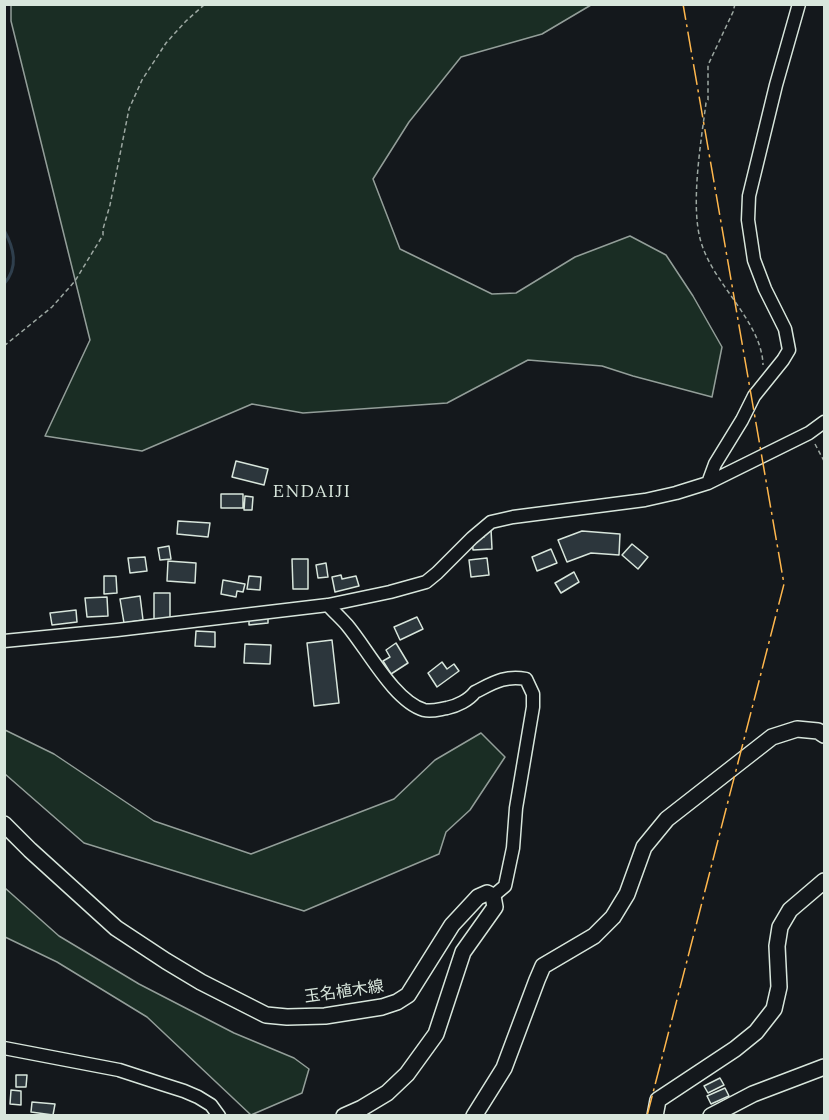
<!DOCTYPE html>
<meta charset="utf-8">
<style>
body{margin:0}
#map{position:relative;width:829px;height:1120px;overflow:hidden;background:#14181c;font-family:Lora,serif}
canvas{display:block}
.frame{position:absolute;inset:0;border:6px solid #d8e6dc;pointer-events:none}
</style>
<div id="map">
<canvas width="829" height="1120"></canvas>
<div class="frame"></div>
</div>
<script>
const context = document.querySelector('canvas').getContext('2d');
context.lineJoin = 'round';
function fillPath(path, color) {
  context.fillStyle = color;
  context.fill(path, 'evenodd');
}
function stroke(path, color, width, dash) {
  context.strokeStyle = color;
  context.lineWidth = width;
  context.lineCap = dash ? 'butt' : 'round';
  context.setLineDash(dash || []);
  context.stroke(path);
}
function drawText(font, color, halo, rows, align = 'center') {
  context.font = font + ' Lora,"Noto Sans JP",serif';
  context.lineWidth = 4.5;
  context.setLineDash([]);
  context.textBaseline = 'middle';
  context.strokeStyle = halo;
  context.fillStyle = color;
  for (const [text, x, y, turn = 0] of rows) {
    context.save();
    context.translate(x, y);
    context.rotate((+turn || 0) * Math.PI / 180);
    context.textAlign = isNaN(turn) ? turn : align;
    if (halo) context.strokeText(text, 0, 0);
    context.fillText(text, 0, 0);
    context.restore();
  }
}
const green = new Path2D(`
 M11,5h580l-49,29 -81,23 -52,65 -36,57 27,70 92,45 24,-1 59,-36 55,-21 36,19 27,41 29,51 -10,50 -79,-21 -31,-10 -74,-6 -81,43 -144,10 -51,-9 -110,47 -97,-15 45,-96 -79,-319z
 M5,730l49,24 100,67 97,33 143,-55 41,-39 46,-27 24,24 -35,53 -24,22 -7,22 -135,57 -220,-68 -79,-69z
 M5,888l54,48 80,48 95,49 60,25 15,11 -7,24 -51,22 -104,-98 -90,-55 -52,-25z`);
const stream = new Path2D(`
 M4,230c10,18 15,37 0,54`);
const building = new Path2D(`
 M236,461l32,8 -4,16 -32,-8z
 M221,494h22v14h-22z
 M245,496l8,1 -1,13h-8z
 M178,521l32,2 -2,14 -31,-3z
 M483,529h8l1,20 -19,1 -1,-12 12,-1z
 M582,531l38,3 -1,21 -28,-2 -24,9 -9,-22z
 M632,544l16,13 -10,12 -16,-14z
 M169,546l2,13 -11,1 -2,-12z
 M551,549l6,14 -20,8 -5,-14z
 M145,557l2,14 -17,2 -2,-15z
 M487,558l2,17 -18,2 -2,-17z
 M292,559h16v30h-15z
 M168,561l28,2 -1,20 -28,-2z
 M326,563l2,14 -10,1 -2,-13z
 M574,572l5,10 -18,11 -6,-10z
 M341,575l1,4 14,-3 3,10 -24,6 -3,-15z
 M104,576h12l1,17 -13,1z
 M249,576l12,1 -1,13 -13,-1z
 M223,580l22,4 -2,8 -6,-1 -1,6 -15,-3z
 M154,593h16v26l-16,1z
 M140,596l3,24 -19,3 -4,-24z
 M107,597l1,19 -21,1 -2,-19z
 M76,610l1,12 -25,3 -2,-12z
 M268,615v8l-19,2v-8z
 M417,617l6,12 -23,11 -6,-13z
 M196,631l19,1v15l-20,-1z
 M332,640l7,63 -25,3 -7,-63z
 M396,643l12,20 -17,11 -8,-13 7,-4 -4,-7z
 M245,644l26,1 -1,19 -26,-1z
 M442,662l5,7 7,-5 5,7 -22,16 -9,-14z
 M16,1075h11l-1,12h-10z
 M720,1078l4,7 -16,8 -4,-7z
 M725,1088l4,8 -18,8 -4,-8z
 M11,1090l10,1v14l-11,-1z
 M32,1102l23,2 -2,11 -22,-3z`);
const path = new Path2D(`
 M735,4l-2,8 -25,53v35l-2,3c-5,39 -16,103 -5,139 12,42 61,80 62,123
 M4,346l48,-39 23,-26 28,-46v-6l7,-24 19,-96 13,-29 24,-37 20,-22 19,-17
 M815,444l9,17`);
const minor = new Path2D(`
 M708,483l7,-19 27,-44 12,-24 29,-36 6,-10 -4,-21 -20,-40 -11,-29 -6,-40 1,-24 27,-111 23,-81
 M328,605c6,7 13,13 19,20 21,25 47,76 77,85 8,2 16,-1 23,-2 10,-2 22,-8 28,-16 18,-9 30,-17 51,-13l7,15v13l-17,101 -3,40 -8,38 -12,10
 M4,641l113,-11 211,-25 62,-13 36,-10 11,-9 35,-35 19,-16 22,-5 132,-17 31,-7 32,-10 101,-50 15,-11
 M4,1048l115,22 43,14 22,7 14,6 13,8 8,11`);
const major = new Path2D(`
 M4,824l26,26 86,78 50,33 35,21 65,33 21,2 38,-1 57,-9 15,-5 11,-7 44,-70 26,-28 9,-4 6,3 2,11 -32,45 -27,82 -29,40 -20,19 -25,15 -18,8
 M474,1116l30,-48 33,-88 6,-14 51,-30 19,-19 14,-23 17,-47 23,-28 105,-82 25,-8 21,2 6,4
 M655,1116l3,-16 77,-51 21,-17 18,-23 5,-22 -2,-41 3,-19 10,-17 34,-29
 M711,1116l42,-22 71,-27`);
const power = new Path2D(`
 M647,1116l137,-532 -101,-580`);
const streetNames = [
 ["玉名植木線",344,992,-8]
];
const neighbourhoodNames = [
 ["ENDAIJI",312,492]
];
fillPath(green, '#1a2d24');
stroke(green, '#939e99', 1.5);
stroke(stream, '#2f3f4d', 3);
fillPath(building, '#2c363c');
stroke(building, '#d8e6dc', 1.5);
stroke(minor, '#d8e6dc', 15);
stroke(major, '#d8e6dc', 18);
stroke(path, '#9da8a2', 1.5, [4.5, 3]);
stroke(minor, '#14181c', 12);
stroke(major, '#14181c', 15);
stroke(power, '#ffb74d', 1.5, [21, 4.5, 3, 4.5]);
drawText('16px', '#d8e6dc', '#14181c', streetNames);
context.letterSpacing = '1.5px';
drawText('18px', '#d8e6dc', '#14181c', neighbourhoodNames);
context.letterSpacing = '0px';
</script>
